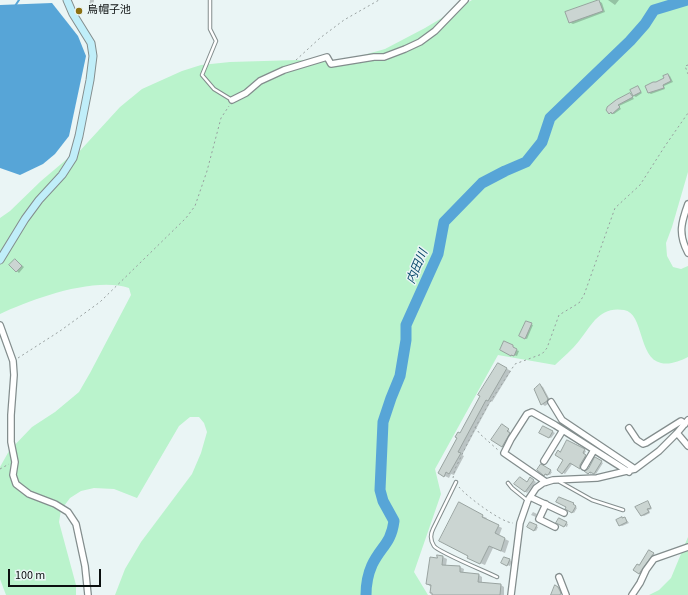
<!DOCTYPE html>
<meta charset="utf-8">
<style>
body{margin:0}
#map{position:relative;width:688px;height:595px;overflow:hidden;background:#eaf5f5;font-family:"Source Sans 3",sans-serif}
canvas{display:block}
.scale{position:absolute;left:8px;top:569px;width:93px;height:18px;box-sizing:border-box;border:2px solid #0b0f0f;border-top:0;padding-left:5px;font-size:12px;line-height:14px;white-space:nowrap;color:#0b0f0f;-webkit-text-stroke:3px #eaf5f5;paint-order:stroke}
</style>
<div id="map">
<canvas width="688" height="595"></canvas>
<div class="scale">100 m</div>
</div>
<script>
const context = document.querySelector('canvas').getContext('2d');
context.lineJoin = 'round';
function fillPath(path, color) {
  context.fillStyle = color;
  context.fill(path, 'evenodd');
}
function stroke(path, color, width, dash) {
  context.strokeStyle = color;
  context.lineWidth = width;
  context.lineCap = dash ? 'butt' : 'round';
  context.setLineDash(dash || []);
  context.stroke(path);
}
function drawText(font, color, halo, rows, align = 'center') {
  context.font = font + ' "Source Sans 3","Noto Sans JP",sans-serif';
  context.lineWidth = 3;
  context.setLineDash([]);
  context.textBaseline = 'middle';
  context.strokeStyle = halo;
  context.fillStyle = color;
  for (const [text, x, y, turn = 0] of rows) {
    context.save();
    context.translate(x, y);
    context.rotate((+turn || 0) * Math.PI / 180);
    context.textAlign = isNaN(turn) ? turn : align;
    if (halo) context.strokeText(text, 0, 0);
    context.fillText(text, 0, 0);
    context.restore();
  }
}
const green = new Path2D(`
 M472,0h216v172l-16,55 -6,16 1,13 6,11 8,2 7,-3v91c-8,4 -18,8 -27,6 -23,-5 -17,-50 -37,-53 -25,-4 -32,15 -45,31 -7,9 -16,16 -24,24l-57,-10 -63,114 6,25 -27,78 14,23h-313l10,-26 16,-27 51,-68 9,-21 6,-21 -3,-9 -5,-6h-9l-11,9 -42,72 -23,-9 -20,-1 -13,3 -11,7 -9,12 -2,12 17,63v10h-70l-6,-16v-112l9,-16 23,-24 23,-15 24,-20 11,-19 41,-78 -2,-7c-34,-12 -98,11 -129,26v-96l10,-7 31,-30 26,-22 10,-5 43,-47 22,-18 40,-18 19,-6 29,-3 68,-2 32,2 23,-4 32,-9 40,-21z
 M688,537v58h-39l10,-5 12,-12z`);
const water = new Path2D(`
 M52,3l26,33 8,20 -17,80 -14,18 -12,10 -23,11 -20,-7v-163z`);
const shadow = new Path2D(`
 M90,0h4l-2,15 -4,-1z
 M608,0h11l-4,5z
 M599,1l3,2 3,9 -32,12 -4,-2z
 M668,75l2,1 3,6 -9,4 1,3 -14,5 -2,-1 7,-9 9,-5z
 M638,88l4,5 -6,4 -2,-1z
 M630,94l4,5 -15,7 2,3 -7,5 -4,-1 -3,-3z
 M17,261l7,6 -5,6 -9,-8z
 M526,322l7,3 -6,14 -7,-3z
 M504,342l11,6 -1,1 5,2 -2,5 -3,-1 -1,1 -12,-7z
 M498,364l13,7 -19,31 -1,-1 -29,54 2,1 -10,19 -3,-1 -2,4 -10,-5z
 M540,385l3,2 8,15 -6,4 -3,-2z
 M502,426l8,5 -2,2 3,2 -7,13 -11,-8z
 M544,427l11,6 -4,5 -10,-6z
 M568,441l18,10 -2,4 3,2 -5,12 -9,-6 -8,11 -7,-4 7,-11 -5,-6z
 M595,458l8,5 -7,11 -4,-2 -1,2 -5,-3 2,-1z
 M541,465l11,7 -2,3 -2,-1 -1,2 -9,-6z
 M533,480l3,2 -9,11 -11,-9 11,-1z
 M561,498l14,7v1l2,2 -3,5 -8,-5 1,-1z
 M648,502l4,7 -3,1 1,3 -6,3 -2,-1z
 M533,512l4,2 -1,3 -5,-2z
 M482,516l5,2 -1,2 16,8 -3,8 10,5 -4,12 -12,-5 -8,17 -12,-5 -4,-5 -24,-12z
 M625,518l4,5 -7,3 -2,-1z
 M559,519l9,5 -1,3 -9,-5z
 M531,523l7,4 -2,4 -8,-4z
 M650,552l5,3 -13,19 -8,-5 5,-3z
 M443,557l4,2 -1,7 14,1 4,2 -1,5 16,1 3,2v6l19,2 3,2v8h-71l-2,-3v-5l-4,-3 11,-25z
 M505,558l7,3 -2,5 -7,-3z`);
const stream = new Path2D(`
 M15,6l4,-6`);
const river = new Path2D(`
 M366,595c0,-10 2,-21 6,-30 9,-19 19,-21 22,-44l-11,-20 -3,-11 3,-68 8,-24 9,-22 6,-36v-15l32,-71 6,-32 38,-39 23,-12 21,-9 16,-20 8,-24 80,-77 15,-17 9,-14 33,-10`);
const building = new Path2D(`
 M599,0l4,11 -34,12 -4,-11z
 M668,74l3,7 -8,4 1,3 -16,5 -3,-7 8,-4h3l8,-4 -1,-2z
 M638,86l3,6 -8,4 -3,-6z
 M630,93l3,4 -15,8 2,2 -8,7 -1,-2 -2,2 -3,-4 1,-2v-1l9,-7z
 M15,259l7,7 -6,6 -7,-7z
 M526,321l6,2 -7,16 -6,-3z
 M504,341l9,4v2l4,2 -3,7 -3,-1v1l-11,-6z
 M498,363l9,5 -19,33 -2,-1 -28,52 3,1 -12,21 -3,-2 -2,5 -6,-4 19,-35 -2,-1 3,-5 2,1 20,-37 -2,-1z
 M540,384l8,15 -1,2 -6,4 -7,-16 1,-1z
 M502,424l7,5 -2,2 3,2 -8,14 -11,-7z
 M543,426l10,5 -4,7 -10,-5z
 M567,440l18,9 -2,4 3,2 -6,10v4l-10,-6 -8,11 -5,-4 6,-10 -8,-5 3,-5 2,2z
 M595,457l7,4 -8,13 -4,-2 -2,2 -4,-3 4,-2z
 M541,464l10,6 -3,5 -3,-1 -1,2 -7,-6z
 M520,477l7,5 3,-5 4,3 -9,12 -11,-8z
 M559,497l15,6 -1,1 3,2 -4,7 -7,-4 1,-2 -10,-5z
 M648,501l3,7 -4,1 2,3 -8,4 -6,-9z
 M459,502l24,13 -1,2 17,8 -4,8 10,5 -4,13 -12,-5 -9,18 -13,-6 1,-2 -29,-15z
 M622,517v1l3,-1 2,5 -8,4 -3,-6z
 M559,518l8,4 -3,5 -8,-4z
 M530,522l7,3 -3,6 -7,-4z
 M649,550l5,3 -11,15 -4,6 -6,-4 4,-6 2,1z
 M437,555l6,1 -1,9 18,1v6l19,2 -1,8 23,2 -1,11h-68v-2h-2l1,-8 -5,-1 4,-27 7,1z
 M504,557l6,2 -3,7 -6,-3z
 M555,585l3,2 3,6 -1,2h-9z`);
const path = new Path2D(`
 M296,60l24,-22 24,-18 35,-20
 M688,65l-3,1 3,8
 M18,358l42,-27 40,-29 86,-84 9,-12 12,-35 14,-53 8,-12
 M475,427l5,7 18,16
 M0,469l9,-5
 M453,478l2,-9 20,-41 13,-23 27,-41 27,-10 5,-6 12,-33 20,-12 5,-8 31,-87 25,-23 25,-39 23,-33
 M459,487c7,9 43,36 54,36`);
const lane = new Path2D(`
 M210,0v29l6,12 -14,34 12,14 18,11
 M456,482l-23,47c-3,6 -3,11 1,17 4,6 53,26 63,31
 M560,482l32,18 31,10
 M508,483l4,5 16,13`);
const street = new Path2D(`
 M232,100l14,-7 14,-12 24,-11 43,-13 4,7 43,-7h10l21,-8 15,-7 15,-11 30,-31
 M688,204c-7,19 -10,30 0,49
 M0,325l13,36 1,14 -3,40v27l4,20 -2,13 3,9 13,10 26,10 13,8 8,12 9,42 3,29
 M551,402l11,18 73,49
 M629,428l8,12 6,4 3,-1 35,-22 4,3
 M677,433l11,13
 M544,461l19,-31
 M584,467l10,-17
 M546,482l-42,-29 7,-14 16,-25 5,-2 23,13 74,47
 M530,497l34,16
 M546,504l-7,15 16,8
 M559,577l7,18
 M511,595l9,-72 8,-23 8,-12 7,-5 10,-3 44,-2 38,-9 24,-18 18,-18 11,-13
 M632,595l8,-12 6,-13 8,-11 34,-12`);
const secondary = new Path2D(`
 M0,260l25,-41 14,-19 23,-25 11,-17 6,-22 11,-56 3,-24 -2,-13 -18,-29 -6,-14`);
const markers = [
 [79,11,4,"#8c7113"]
];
const poiNames = [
 ["烏帽子池",87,11]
];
const waterNames = [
 ["内田川",418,267,-67]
];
fillPath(green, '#baf3cc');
fillPath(water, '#57a5d7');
fillPath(shadow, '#0003');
stroke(stream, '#57a5d7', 2);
stroke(river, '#57a5d7', 11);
fillPath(building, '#cbd5d2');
stroke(building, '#99a3a0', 1);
stroke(lane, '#838d8d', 4.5);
stroke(street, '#838d8d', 8);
stroke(secondary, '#838d8d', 9);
stroke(path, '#979f9f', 1, [2, 3]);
stroke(lane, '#fff', 2.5);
stroke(street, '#fff', 5.5);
stroke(secondary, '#c0eef9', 7);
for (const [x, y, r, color] of markers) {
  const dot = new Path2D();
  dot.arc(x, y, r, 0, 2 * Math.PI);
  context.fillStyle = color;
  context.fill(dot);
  stroke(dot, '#eaf5f5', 1.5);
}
drawText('11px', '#0b0f0f', '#eaf5f5', poiNames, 'left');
drawText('italic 12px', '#0b4a6c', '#eaf5f5', waterNames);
</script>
